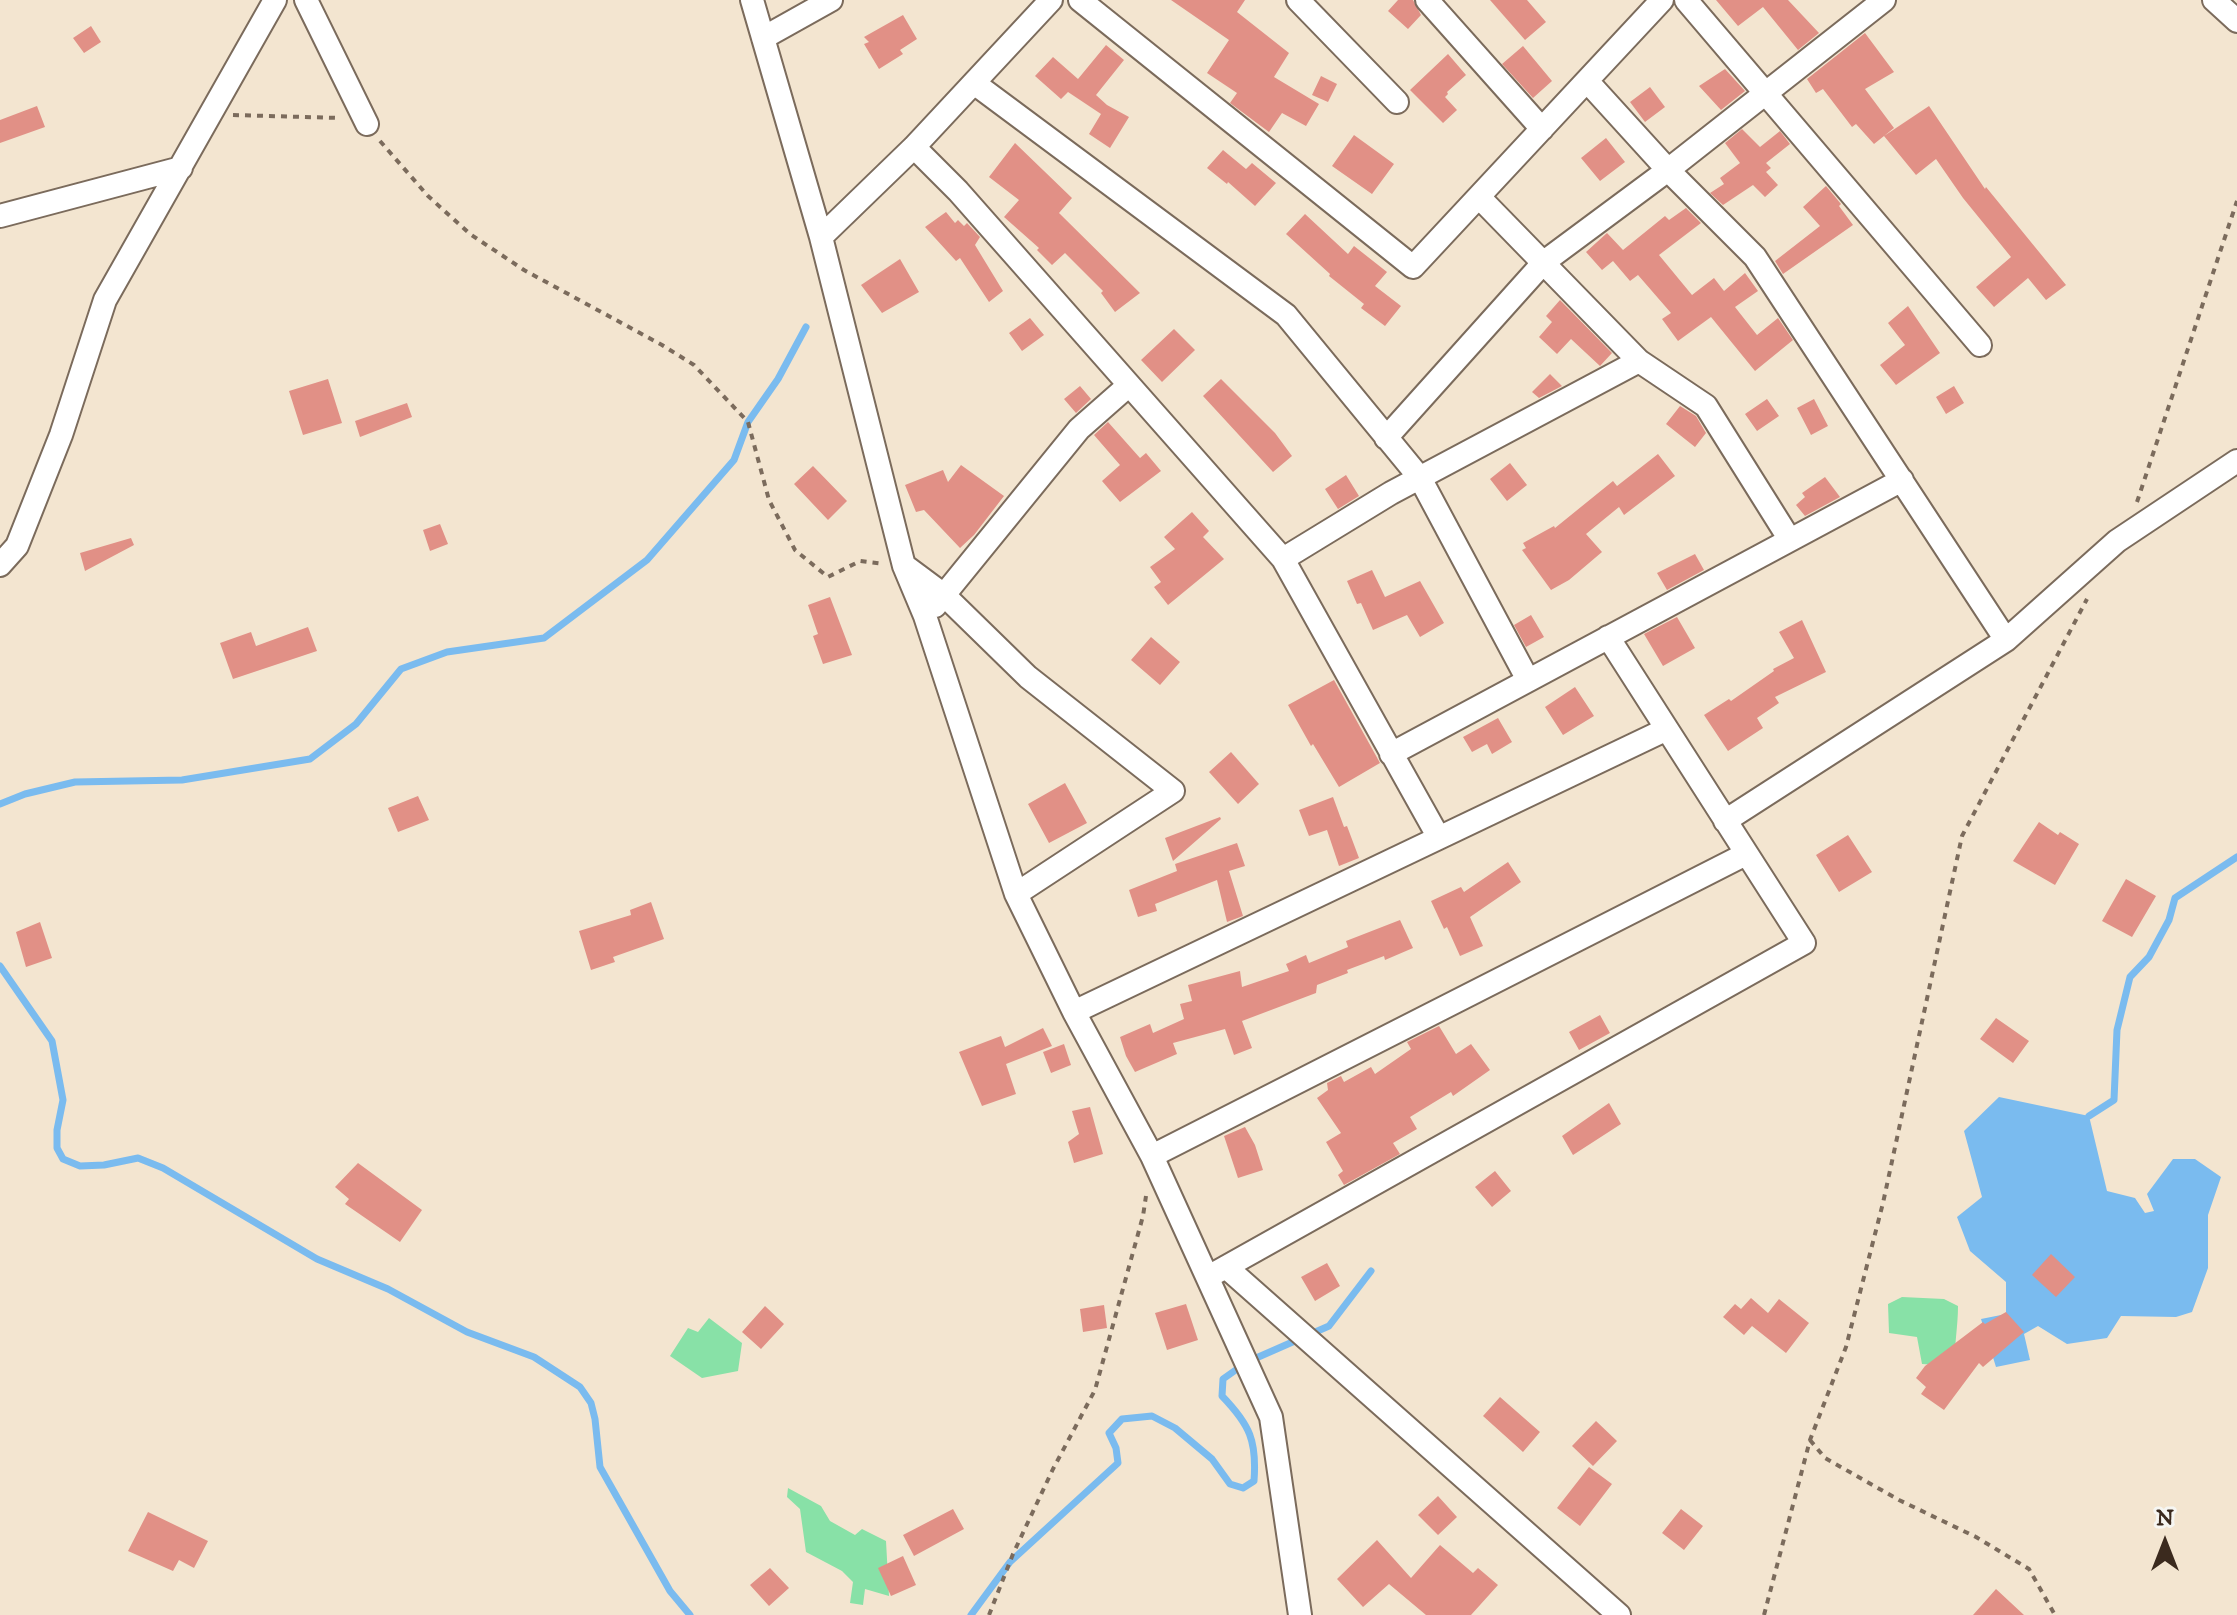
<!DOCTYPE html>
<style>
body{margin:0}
#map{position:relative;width:2237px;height:1615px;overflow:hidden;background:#f3e5d0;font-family:"IM FELL DW Pica",serif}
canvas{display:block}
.north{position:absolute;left:2125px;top:1503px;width:80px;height:80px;-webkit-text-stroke:6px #f6f6f2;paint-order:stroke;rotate:0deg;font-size:22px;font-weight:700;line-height:32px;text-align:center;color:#3b2a1e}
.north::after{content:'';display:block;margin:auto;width:28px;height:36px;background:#3b2a1e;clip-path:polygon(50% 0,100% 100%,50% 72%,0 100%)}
</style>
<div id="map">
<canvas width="2237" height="1615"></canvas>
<div class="north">N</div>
</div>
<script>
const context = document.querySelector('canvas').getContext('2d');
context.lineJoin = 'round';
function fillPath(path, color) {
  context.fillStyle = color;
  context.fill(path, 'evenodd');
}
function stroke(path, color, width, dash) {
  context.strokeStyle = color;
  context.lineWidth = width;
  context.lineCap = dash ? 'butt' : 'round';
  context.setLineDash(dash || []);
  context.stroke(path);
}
const green = new Path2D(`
 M1902,1297l42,2 14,7c0,21 -4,39 -3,60l-33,-2 -5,-27 -28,-4 -1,-29z
 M709,1318l33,25 -4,28 -36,7 -32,-22 18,-28 10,4z
 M788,1488l33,18 9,15 25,14 7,-6 24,12 3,55 -24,-7 -2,16 -13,-2 3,-21 -11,-11 -36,-19 -6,-43 -13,-12z`);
const water = new Path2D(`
 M1999,1097l90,19 18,75 28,7 10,15 9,-2 -7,-17 26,-35h22l26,18 -13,38v53l-16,44 -16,5 -55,-1 -14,22 -40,6 -29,-18 -14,8 6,26 -34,7 -15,-48 25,-5v-32l-36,-31 -13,-34 25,-20 -18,-66z`);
const stream = new Path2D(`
 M0,804l25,-10 50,-12 107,-2 128,-21 46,-35 45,-55 46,-17 97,-14 103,-78 87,-100 14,-38 30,-43 28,-52
 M0,966l52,75 11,59 -6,30v18l6,11 17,7 24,-1 34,-7 25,10 154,91 71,30 79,43 67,25 46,30 11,16 4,16 5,48 70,124 20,24
 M2089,1116l25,-16 3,-70 13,-53 19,-20 20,-37 6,-22 62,-41
 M971,1615l39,-53 108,-99 -2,-15 -7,-15 13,-14 30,-3 23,12 37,31 18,25 13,4 11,-7c3,-40 -4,-56 -32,-85l1,-17 24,-17 82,-36 42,-55`);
const building = new Path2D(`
 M1171,0h74l-8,12 52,41 -15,24 45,27 -13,22 -24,-13 -13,19 -39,-29 7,-10 -30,-20 22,-33z
 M1398,0h15l8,15 -13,14 -20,-18z
 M1490,0h37l19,22 -21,18z
 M1716,0h72l31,33 -21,17 -35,-43 -25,19z
 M903,15l14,24 -17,11 3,4 -24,15 -15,-25 5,-2 -5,-5z
 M91,26l10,16 -17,11 -11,-15z
 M1865,33l29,39 -29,17 29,39 -20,16 -18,-20 -4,3 -29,-38 -7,4 -9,-14z
 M1106,45l18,15 -28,35 11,10 22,12 -19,31 -21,-14 12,-20 -33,-22 -7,7 -26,-23 18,-19 25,22z
 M1523,46l29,35 -19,17 -31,-34z
 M1448,54l18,21 -19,17 1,2 -3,3 12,13 -14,13 -33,-33z
 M1725,69l20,22 -24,19 -22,-24z
 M1321,76l16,8 -9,18 -16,-7z
 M1650,87l15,20 -20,15 -15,-20z
 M37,106l8,21 -45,16v-23z
 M1929,106l56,83 1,-2 80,98 -20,15 -18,-22 -34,29 -18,-20 35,-30 -48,-59 -27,-39 -20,16 -32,-39z
 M1742,129l18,18 20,-16 10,13 -24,19 5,5 -5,4 12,13 -13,12 -12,-12 -30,20 -13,-12 14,-9 -4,-6 20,-15 -15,-20z
 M1354,135l40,29 -22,30 -40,-28z
 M1606,138l19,24 -25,19 -19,-23z
 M1015,143l57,55 -13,15 81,80 -25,19 -14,-19 2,-2 -38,-38 -13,12 -15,-15 2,-2 -35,-31 15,-17 -30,-23z
 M1223,150l23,19 6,-6 24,20 -21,23 -27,-24 -1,2 -20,-16z
 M1826,186l15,18 -2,2 14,19 -70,49 -8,-13 45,-35 -17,-19z
 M1686,208l15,15 -42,32 33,40 22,-17 10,13 21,-18 13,18 -23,16 22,28 21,-17 15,22 -38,31 -44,-54 -33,24 -16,-22 9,-6 -33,-38 -8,6 -17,-20 -11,9 -16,-18 21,-19 16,17 42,-34 4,4z
 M946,212l9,11 3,-3 6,6 3,-3 13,14 -5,8 28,46 -14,11 -29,-44 -4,3 -31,-34z
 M1305,214l43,40 6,-8 33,26 -12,14 26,20 -16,20 -24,-18 3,-4 -35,-28 1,-2 -44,-40z
 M900,259l19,33 -37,21 -21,-28z
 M1560,300l52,53 -12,13 -29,-27 -14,15 -18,-17 13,-15 -6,-6z
 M1908,306l32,47 -44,32 -16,-20 25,-20 -17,-22z
 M1030,318l14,17 -22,16 -13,-18z
 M1174,329l21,21 -33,32 -21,-22z
 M1550,374l12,12 -23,12 -7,-6z
 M328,379l14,44 -39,12 -14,-44z
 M1221,379l54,54 17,23 -19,16 -70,-76z
 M1080,386l11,13 -15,14 -12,-14z
 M1954,386l10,17 -18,11 -10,-17z
 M1767,399l12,17 -22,15 -12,-17z
 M1814,399l14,27 -17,9 -14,-27z
 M407,403l5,14 -52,20 -5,-16z
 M1680,406l16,10 10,17 -11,14 -29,-23z
 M1108,422l32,36 6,-5 15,18 -41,31 -18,-21 18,-16 -26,-30z
 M1658,454l17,22 -51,39 -5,-8 -33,27 16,18 -33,28 -18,10 -29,-40 4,-2 -3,-5 31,-17 1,2 58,-47 4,5z
 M1510,463l17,22 -20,16 -17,-22z
 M961,465l43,31 -30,39 -14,13 -36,-38 -8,2 -11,-27 38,-15 5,12z
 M813,466l34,35 -19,19 -34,-36z
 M1346,475l13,21 -21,13 -13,-20z
 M1825,477l15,20 -35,19 -9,-11 9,-8 -3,-4z
 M1192,512l17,19 -6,6 21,22 -56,46 -14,-18 7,-5 -11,-15 25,-18 -11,-12z
 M440,524l8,20 -18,7 -7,-21z
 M131,538l3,7 -49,26 -5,-18z
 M1695,554l9,16 -37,20 -10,-17z
 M1372,570l13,27 35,-16 24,42 -24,14 -13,-22 -34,15 -12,-27 -4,1 -10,-23z
 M830,597l22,58 -29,9 -10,-28 5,-2 -10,-29z
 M1531,615l13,22 -18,10 -12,-22z
 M1677,617l18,31 -32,18 -19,-32z
 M1802,620l24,52 -51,25 4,6 -22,15 6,10 -35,23 -24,-36 25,-16 2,2 43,-30 -1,-2 21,-11 -15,-26z
 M308,627l9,24 -84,28 -13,-36 31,-11 5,14z
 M1151,637l29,25 -20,23 -29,-25z
 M1334,680l46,83 -41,24 -26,-43 -2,2 -23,-41z
 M1575,687l19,29 -31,19 -18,-28z
 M1498,718l14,24 -20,12 -5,-10 -15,8 -9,-15z
 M1231,752l28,32 -21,20 -29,-32z
 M1065,783l22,40 -38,20 -21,-39z
 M418,796l11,24 -31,12 -10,-24z
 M1333,797l11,30 3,-1 12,32 -20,8 -12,-36 -18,6 -10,-26z
 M1220,817l1,2 -48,42 -8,-23z
 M2039,822l19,13 2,-3 19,12 -24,41 -42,-24z
 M1848,835l24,37 -33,20 -23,-37z
 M1237,843l8,23 -16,5 14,45 -16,6 -10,-42 -62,24 2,7 -19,6 -9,-27 48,-19 -2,-7z
 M1508,862l13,20 -51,35 13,29 -23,10 -13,-29 -3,2 -13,-28 30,-14 3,5z
 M2126,879l30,17 -24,41 -30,-16z
 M651,902l13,37 -51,18 2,5 -24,8 -12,-39 52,-16 -1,-5z
 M1400,920l13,28 -28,12 -1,-4 -37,14 1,3 -31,12 -1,8 -74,28 10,27 -18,7 -9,-26 -52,14 4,11 -42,18 -9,-16 -6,-19 30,-13 3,9 31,-14 -4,-15 12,-3 -4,-16 52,-14 2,16 47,-16 -3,-7 20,-9 3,8 39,-16 -2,-6z
 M40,922l12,36 -26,9 -10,-35z
 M1600,1015l10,18 -31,17 -10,-18z
 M1996,1018l33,23 -16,22 -33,-24z
 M1439,1026l17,28 15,-10 19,26 -37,26 -2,-4 -41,25 7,12 -24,14 7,11 -56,31 -6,-10 5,-4 -17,-29 15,-9 -24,-35 11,-8 -1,-7 14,-7 3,6 27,-15 4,7 36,-25 -4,-7z
 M1043,1028l9,18 -46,18 10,30 -34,12 -23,-54 42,-16 4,11z
 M1064,1044l7,21 -20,8 -8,-21z
 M1609,1103l12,21 -48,31 -11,-19z
 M1090,1107l13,47 -29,9 -6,-21 11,-8 -7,-23z
 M1245,1127l10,18 8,25 -25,8 -14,-42z
 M358,1163l64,47 -22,32 -55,-38 4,-5 -14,-12z
 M1495,1171l16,20 -19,16 -17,-20z
 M2051,1254l24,23 -19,20 -24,-22z
 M1327,1263l13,23 -25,15 -14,-24z
 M1751,1298l17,15 11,-14 30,24 -23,30 -34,-27 -8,9 -21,-18 12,-13 6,5z
 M1186,1304l12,36 -31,10 -12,-37z
 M1104,1305l3,23 -24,4 -3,-23z
 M765,1306l19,18 -23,25 -19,-17z
 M2006,1312l18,20 -41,35 -4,-4 -35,47 -23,-16 5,-7 -10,-9 9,-12 58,-44 2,2z
 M1500,1397l40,35 -17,20 -40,-36z
 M1596,1421l21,20 -24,25 -21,-20z
 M1589,1467l23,17 -32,42 -23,-18z
 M1438,1496l19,21 -19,18 -20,-20z
 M953,1509l11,20 -50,27 -11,-21z
 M1681,1509l22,17 -19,24 -22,-17z
 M148,1512l60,29 -14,27 -15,-8 -6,11 -45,-20z
 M1377,1540l34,38 29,-33 33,28 5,-5 20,17 -27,30h-45l-37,-31 -26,23 -26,-28z
 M903,1556l13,29 -25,11 -13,-28z
 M770,1568l19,20 -20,18 -19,-21z
 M1996,1589l28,26h-51z`);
const path = new Path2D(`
 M233,115l107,3
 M380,141l48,55 42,38 54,36 138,75 32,20 54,57 21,78 26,50 33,27 32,-16 24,3
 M2137,502l100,-301
 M1810,1440l15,18 74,42 77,37 53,32 26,46
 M989,1615l24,-61 40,-85 42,-79 48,-174 3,-20
 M1764,1615l46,-175 36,-93 37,-144 79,-367 125,-237`);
const street = new Path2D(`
 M306,0l61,124
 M752,0l69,237 83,329 21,50 91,278 58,118 78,144 119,261 29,198
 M1080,0l333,267 249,-267
 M1298,0l99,102
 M1427,0l115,129
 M1686,0l294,345
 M2214,0l23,21
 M763,38l68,-38
 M1587,81l81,89 87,87 251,383
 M974,83l312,232 134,163 108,202
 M914,147l44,44 325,368 156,279
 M1479,197l160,164 67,45 84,134
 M0,216l181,-48
 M821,237l93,-90 137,-147
 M1386,438l158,-176 124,-92 216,-170
 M1283,559l108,-66 248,-132
 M0,565l17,-19 44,-111 44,-135 170,-300
 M905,566l39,29 84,82 145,114 -157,103
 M935,606l144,-177 50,-44
 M1391,754l511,-274
 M1725,821l281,-181 111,-99 120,-80
 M1074,1012l593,-283
 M1152,1156l594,-302
 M1226,1267l393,348
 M1208,1277l596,-334 -196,-306`);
fillPath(green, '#88e1a7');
fillPath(water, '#7abbef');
stroke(stream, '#7abbef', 7);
fillPath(building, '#e19086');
stroke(street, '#7b6b5c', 26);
stroke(path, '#7b6b5c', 4, [6, 6]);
stroke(street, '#fff', 22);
</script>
